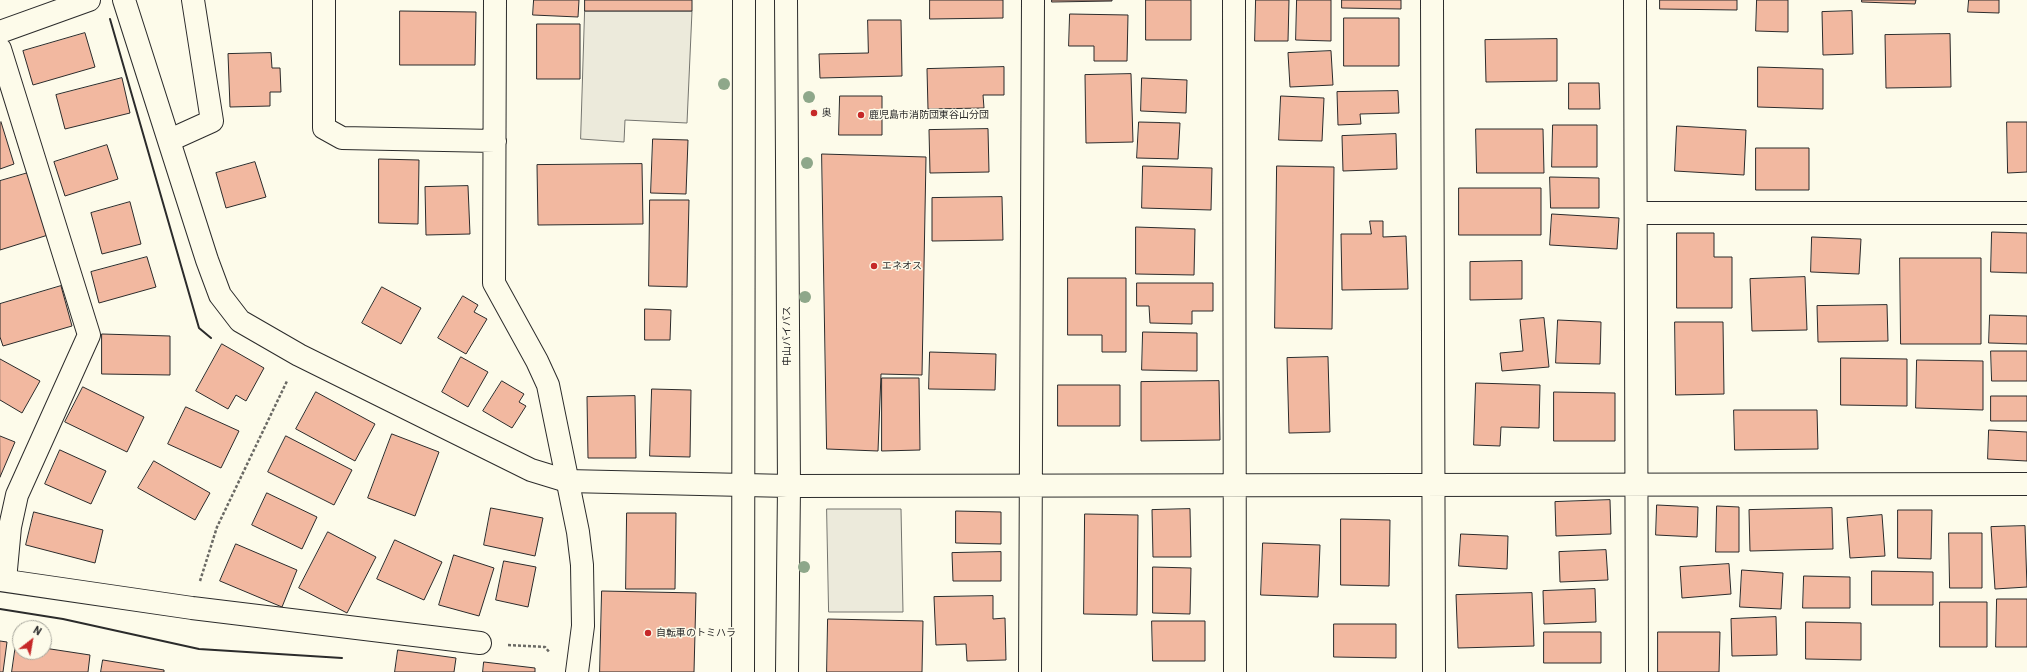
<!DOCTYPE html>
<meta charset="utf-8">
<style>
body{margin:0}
#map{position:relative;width:2027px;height:672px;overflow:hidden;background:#fdfbea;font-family:Barlow,sans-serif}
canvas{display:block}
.north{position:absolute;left:12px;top:620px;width:40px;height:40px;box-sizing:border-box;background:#fdfbea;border:1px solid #a9a89e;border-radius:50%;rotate:31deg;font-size:11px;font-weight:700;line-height:16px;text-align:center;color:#2b2b2b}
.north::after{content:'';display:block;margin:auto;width:14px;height:18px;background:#c62828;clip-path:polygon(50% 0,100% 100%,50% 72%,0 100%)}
</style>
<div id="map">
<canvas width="2027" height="672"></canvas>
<div class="north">N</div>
</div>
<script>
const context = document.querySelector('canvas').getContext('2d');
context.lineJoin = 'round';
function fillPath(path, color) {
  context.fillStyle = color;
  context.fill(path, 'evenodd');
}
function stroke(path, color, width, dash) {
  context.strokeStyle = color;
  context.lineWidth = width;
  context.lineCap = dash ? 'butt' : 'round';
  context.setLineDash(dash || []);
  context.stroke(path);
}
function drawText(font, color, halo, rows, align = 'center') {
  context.font = font + ' Barlow,"Noto Sans JP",sans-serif';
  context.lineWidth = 3;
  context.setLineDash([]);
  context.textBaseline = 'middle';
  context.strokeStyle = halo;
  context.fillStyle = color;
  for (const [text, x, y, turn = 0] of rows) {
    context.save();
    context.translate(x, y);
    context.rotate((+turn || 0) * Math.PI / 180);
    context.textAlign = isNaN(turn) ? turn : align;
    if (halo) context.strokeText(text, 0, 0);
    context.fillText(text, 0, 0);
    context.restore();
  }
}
const parking = new Path2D(`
 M585,11h107l-5,112 -62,-3 -1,22 -43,-3z
 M827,509h74l2,103h-74z`);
const building = new Path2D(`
 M534,0h45l-1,17 -45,-2z
 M585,0h107v11h-107z
 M930,0h73v18l-73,1z
 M1052,0h60v1l-60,1z
 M1146,0h45v40h-45z
 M1256,0h33l-1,41h-33z
 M1297,0h34v41l-35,-1z
 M1342,0h59v9l-59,-1z
 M1660,0h77v10l-77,-1z
 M1757,0h31v32l-32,-1z
 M1862,0h54l-1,4 -53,-2z
 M1969,0h30v13l-31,-1z
 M400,11l76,1 -1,53h-75z
 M1852,11l1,43 -30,1 -1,-43z
 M1070,14l58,1 -1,46h-33v-15h-25z
 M1344,18h55v48h-55z
 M868,20h33l1,56 -82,2 -1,-24 49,-1z
 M537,24h43v55h-43z
 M85,33l10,34 -62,18 -10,-34z
 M1950,34l1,53 -65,1 -1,-53z
 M1557,39v42l-71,1 -1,-42z
 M1331,51l2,34 -43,2 -2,-34z
 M271,53l1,15h8l1,24h-11v14l-40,1 -2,-53z
 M1004,67v28h-21l1,13 -56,1 -1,-40z
 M1758,67l65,2v40l-65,-2z
 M1131,74l2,68 -47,1 -1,-68z
 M122,78l8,35 -65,16 -9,-34z
 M1142,78l45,2 -1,33 -45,-2z
 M1569,83h30l1,26h-31z
 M1398,91l1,22 -39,1 1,10 -23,1 -1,-33z
 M840,96h42v39h-43z
 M1281,96l43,2 -2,43 -43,-1z
 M1,122l13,42 -14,5v-46z
 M1139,122l41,1 -2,36 -41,-1z
 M2007,122h20v50l-19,1z
 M1553,125h44v42h-45z
 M1677,126l69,4 -2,45 -69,-4z
 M988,129l1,43 -59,1 -1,-43z
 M1476,129h67l1,44h-67z
 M1396,134l1,35 -54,2 -1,-35z
 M653,139l35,1 -2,54 -35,-1z
 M107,145l11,34 -53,17 -11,-34z
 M1756,148h53v42h-53z
 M822,154l104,3 -4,218 -41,-1 -3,77 -51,-2z
 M379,159l40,1 -1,64 -39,-1z
 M255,162l11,35 -40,11 -10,-35z
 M642,164l1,60 -105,1 -1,-60z
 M1143,166l69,2 -1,42 -69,-2z
 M1277,166l57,1 -2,162 -57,-1z
 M28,173l20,62 -48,15v-69z
 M1550,177l49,1v30h-48z
 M468,186l2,48 -44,1 -1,-48z
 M1459,188h82v47h-82z
 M1002,197l1,43 -71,1v-43z
 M650,200h39l-2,87 -38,-1z
 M130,202l11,42 -39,10 -11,-41z
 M1552,214l67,4 -2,31 -67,-4z
 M1370,221h13v16l23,-1 2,53 -66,1 -1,-56h30z
 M1136,227l59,2 -1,46 -58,-1z
 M1992,232l35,1v40l-36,-1z
 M1677,233h37v24h18v51h-55z
 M1812,237l49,2 -2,35 -48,-2z
 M147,257l9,30 -57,16 -8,-31z
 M1900,258h81v86h-80z
 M1522,261v38l-52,1v-38z
 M1805,277l2,53 -55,1 -2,-52z
 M1068,278h58v74h-24v-17h-34z
 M1137,283h76v28h-21v13l-42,-1 -1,-17h-12z
 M61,286l11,40 -69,20 -3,-9v-33z
 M382,287l39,21 -20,36 -39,-21z
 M463,296l15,9 -4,7 13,7 -21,35 -28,-16z
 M1887,305l1,36 -70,1 -1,-36z
 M645,309l26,1 -1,30h-25z
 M1990,315l37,1v28l-38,-1z
 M1544,318l5,49 -47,4 -2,-18 23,-2 -3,-31z
 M1558,320l43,2 -1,42 -44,-1z
 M1675,322h48l1,72 -48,1z
 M1143,332l54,1v38l-55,-1z
 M102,334l68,2v39l-68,-1z
 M222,344l42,24 -18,33 -10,-6 -8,14 -32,-18z
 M1991,351h36v30h-35z
 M930,352l66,2 -1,36 -66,-1z
 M461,357l27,15 -20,35 -26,-15z
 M1328,357l2,75 -41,1 -2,-75z
 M1841,358l66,1v47l-66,-1z
 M0,359l40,22 -18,32 -22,-13z
 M1917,360l66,1v49l-67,-2z
 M882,378h37l1,72 -38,1z
 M502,381l22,13 -5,8 7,4 -14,22 -29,-17z
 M1219,381l1,59 -79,1v-59z
 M1476,383l64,2 -1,43 -38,-1 -1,19 -26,-1z
 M1058,385h62v41h-62z
 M83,387l61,30 -17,35 -62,-30z
 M652,389l39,1 -1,67 -40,-1z
 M316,392l59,32 -20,37 -59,-32z
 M1554,392l61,1v48h-61z
 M635,396l1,62h-48l-1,-61z
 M1991,396h36v25h-36z
 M186,407l53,24 -18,37 -53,-24z
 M1734,410h83l1,39 -83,1z
 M1989,430l38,2v29l-39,-2z
 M392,434l47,18 -24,64 -47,-18z
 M0,436l15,6 -15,35z
 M286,436l66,34 -18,35 -66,-33z
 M60,450l46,21 -15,33 -46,-20z
 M154,461l56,32 -15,27 -57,-32z
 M267,493l50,24 -15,32 -50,-24z
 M1610,500l1,34 -55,2 -1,-34z
 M1657,505l41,2 -1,30 -41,-2z
 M1717,506l22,1v45h-23z
 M491,508l52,10 -8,38 -51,-11z
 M1832,508l1,41 -83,2 -1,-41z
 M1190,509l1,48h-38l-1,-47z
 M1898,510h34l-1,49 -33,-1z
 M956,511l45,1v32l-45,-1z
 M34,512l69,18 -8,33 -69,-18z
 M627,513h49l-1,76h-49z
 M1085,514l53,1 -1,100 -53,-1z
 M1882,515l3,41 -35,2 -3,-40z
 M1341,519l49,1 -1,66 -48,-1z
 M2025,526l2,61 -32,2 -4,-62z
 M328,532l48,25 -29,56 -48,-25z
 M1949,533h33v55h-32z
 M1461,534l47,2 -1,33 -48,-3z
 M395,540l47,22 -18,38 -47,-21z
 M1263,543l57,2 -2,52 -57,-2z
 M236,544l61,26 -15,37 -62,-26z
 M1606,550l2,30 -48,2 -1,-30z
 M1001,552v29h-48l-1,-28z
 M454,555l40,13 -15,48 -40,-11z
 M504,561l32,6 -8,40 -32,-7z
 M1729,564l2,30 -49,4 -2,-31z
 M1153,567l38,1 -1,46 -37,-1z
 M1742,570l41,3 -2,36 -41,-2z
 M1872,571l61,1v33h-61z
 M1804,576l46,1v31h-47z
 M1595,589l1,33 -52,2 -1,-33z
 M602,591l94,2 -2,79h-94z
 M1532,593l2,53 -76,2 -2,-53z
 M993,596v23l12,-1 1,42 -39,1 -1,-17 -30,1 -2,-48z
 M1997,599h30v48h-31z
 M1940,602h47v45h-47z
 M1776,617l1,38 -45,1 -1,-37z
 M828,619l95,2 -1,51h-95z
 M1152,621h53v40h-52z
 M1806,622l55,1v37l-55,-1z
 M1334,624h62v34l-62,-1z
 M1544,632h57v31h-57z
 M1658,632h62l-1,40h-61z
 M0,641l7,1 -4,30h-3z
 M16,644l4,1v7h24v-4l46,7 -2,17h-76z
 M398,650l58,8 -2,14h-59z
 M103,660l61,10v2h-63z
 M484,662l51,6v4h-52z`);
const path = new Path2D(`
 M200,581l17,-54 70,-146
 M508,645l37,2 5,6`);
const street = new Path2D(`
 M324,0v128l18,10 153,3
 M495,0l-1,283 43,78 11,24 30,147 4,33 1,61 -6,46
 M1234,0l1,672
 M1432,0l2,672
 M1635,0l2,672
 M0,32l89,-32
 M0,49l89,286 -72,160 -7,32 -5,53
 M170,140l42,-19 -19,-121
 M1636,213h391
 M789,486l1238,-2
 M0,580l192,28 288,35
 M1030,672l3,-672`);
const secondary = new Path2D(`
 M124,0l83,260 13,35 20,26 59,34 232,115 36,11 222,5
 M786,0l3,486 -2,186
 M743,672l1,-672`);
const wall = new Path2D(`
 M110,19l89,309 12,10
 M0,609l63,10 136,30 143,9`);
const trees = [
 [724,84],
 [809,97],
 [807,163],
 [805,297],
 [804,567]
];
const markers = [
 [814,113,4,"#c62828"],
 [861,115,4,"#c62828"],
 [874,266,4,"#c62828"],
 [648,633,4,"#c62828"]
];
const poiNames = [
 ["奥",822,113],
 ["鹿児島市消防団東谷山分団",869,115],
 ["エネオス",882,266],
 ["自転車のトミハラ",656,633]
];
const streetNames = [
 ["中山バイパス",787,336,-90]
];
fillPath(parking, '#eceadb');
stroke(parking, '#74746e', 1);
fillPath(building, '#f2b8a0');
stroke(building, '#2b2b2b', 1);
stroke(street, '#2b2b2b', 24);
stroke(secondary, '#2b2b2b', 24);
stroke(path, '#6a6964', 2.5, [3, 2]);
stroke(street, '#fdfbea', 22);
stroke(secondary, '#fdfbea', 22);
stroke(wall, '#2b2b2b', 2);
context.fillStyle = '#8ea78a';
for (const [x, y] of trees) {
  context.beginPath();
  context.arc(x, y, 6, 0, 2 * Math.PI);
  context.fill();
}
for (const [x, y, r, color] of markers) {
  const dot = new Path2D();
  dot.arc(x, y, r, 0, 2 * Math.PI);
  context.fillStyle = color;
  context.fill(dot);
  stroke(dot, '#fdfbea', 1.5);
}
drawText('10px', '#2b2b2b', '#fdfbea', poiNames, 'left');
drawText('10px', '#2b2b2b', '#fdfbea', streetNames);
</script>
